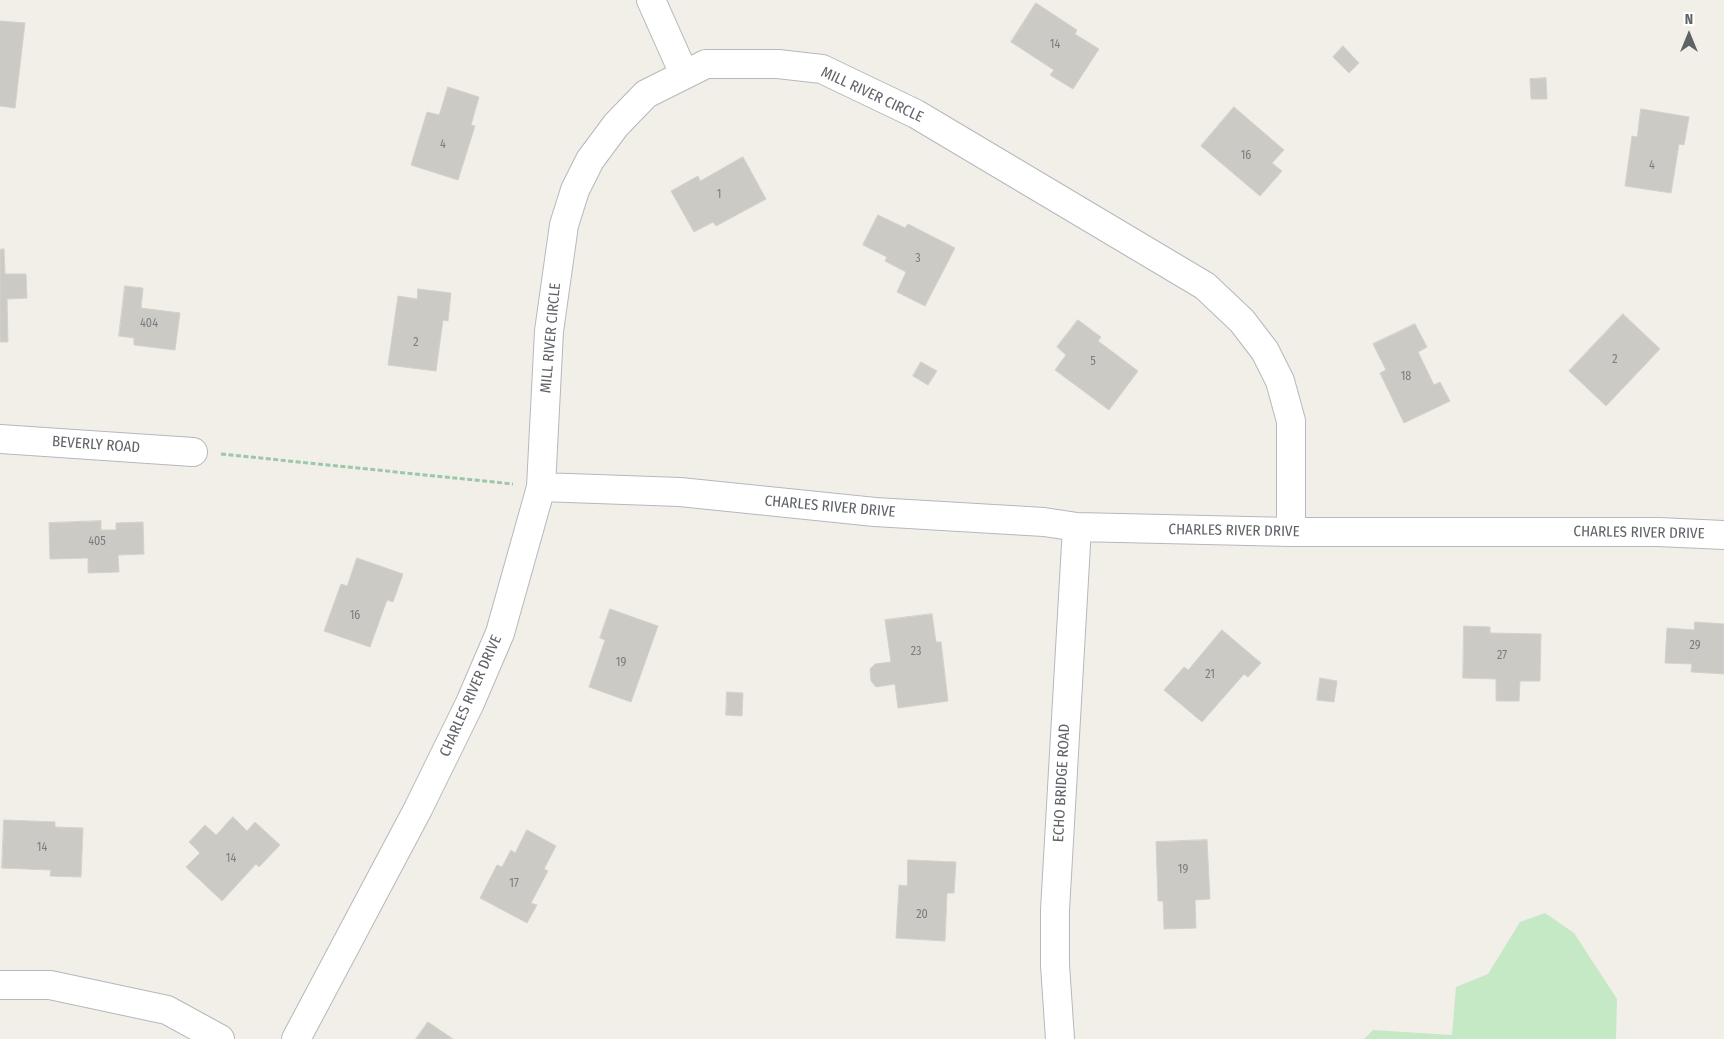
<!DOCTYPE html>
<style>
body{margin:0}
#map{position:relative;width:1724px;height:1039px;overflow:hidden;background:#f1efe8;font-family:"Fira Sans Condensed",sans-serif}
canvas{display:block}
.north{position:absolute;left:1664px;top:10px;width:50px;height:50px;-webkit-text-stroke:4px #fff;paint-order:stroke;rotate:0deg;font-size:14px;font-weight:700;line-height:20px;text-align:center;color:#5f6368}
.north::after{content:'';display:block;margin:auto;width:18px;height:22px;background:#5f6368;clip-path:polygon(50% 0,100% 100%,50% 72%,0 100%)}
</style>
<div id="map">
<canvas width="1724" height="1039"></canvas>
<div class="north">N</div>
</div>
<script>
const context = document.querySelector('canvas').getContext('2d');
context.lineJoin = 'round';
function fillPath(path, color) {
  context.fillStyle = color;
  context.fill(path, 'evenodd');
}
function stroke(path, color, width, dash) {
  context.strokeStyle = color;
  context.lineWidth = width;
  context.lineCap = dash ? 'butt' : 'round';
  context.setLineDash(dash || []);
  context.stroke(path);
}
function drawText(font, color, halo, rows, align = 'center') {
  context.font = font + ' "Fira Sans Condensed",sans-serif';
  context.lineWidth = 5;
  context.setLineDash([]);
  context.textBaseline = 'middle';
  context.strokeStyle = halo;
  context.fillStyle = color;
  for (const [text, x, y, turn = 0] of rows) {
    context.save();
    context.translate(x, y);
    context.rotate((+turn || 0) * Math.PI / 180);
    context.textAlign = isNaN(turn) ? turn : align;
    if (halo) context.strokeText(text, 0, 0);
    context.fillText(text, 0, 0);
    context.restore();
  }
}
const green = new Path2D(`
 M1545,913l29,20 43,66 -1,40h-252l9,-9 79,5 4,-48 32,-13 32,-52z`);
const building = new Path2D(`
 M1036,3l41,27 -2,4 24,15 -26,40 -23,-14 4,-5 -43,-28z
 M0,21l25,2 -10,85 -15,-2z
 M1343,46l16,17 -10,10 -16,-16z
 M1546,78l1,21h-16l-1,-20z
 M448,87l31,10 -8,28 4,1 -17,54 -47,-15 16,-53 12,3z
 M1234,107l50,43 -12,13 10,8 -22,25 -59,-50z
 M1641,109l48,8 -5,28 -5,-1 -8,49 -46,-7 7,-50 5,1z
 M743,157l23,42 -50,27 -3,-4 -19,10 -23,-41 27,-15 2,5z
 M878,215l27,13 3,-4 47,24 -30,58 -28,-14 9,-20 -21,-11 2,-4 -24,-12z
 M4,249l1,25h21l1,24 -20,1 1,43h-8v-92z
 M125,286l18,2 -2,20 39,5 -5,37 -41,-5v-7l-15,-2z
 M418,289l33,4 -3,28 -5,-1 -7,51 -48,-6 10,-69 19,3z
 M1623,314l37,35 -54,57 -37,-35z
 M1078,320l23,17 -3,4 40,30 -29,39 -54,-40 11,-15 -9,-8z
 M1415,324l12,23 -9,5 16,33 6,-3 10,19 -46,22 -24,-50 6,-3 -13,-26z
 M921,362l16,9 -9,14 -15,-9z
 M101,521v9h15v-7l27,-1 1,32 -26,1 1,17 -31,1v-15l-38,1 -1,-36z
 M357,558l46,16 -10,28 -6,-2 -17,47 -46,-16 17,-47 6,2z
 M610,609l48,17 -27,76 -42,-15 16,-47 -5,-2z
 M932,614l4,28h5l7,59 -50,7 -3,-24 -19,3 -5,-6 -1,-12 5,-5 16,-2 -6,-42z
 M1695,622l29,2v50l-33,-2 1,-8 -27,-1 2,-35 27,2z
 M1464,626l26,1v6l51,1 -1,47h-20l-1,20h-23v-22l-33,-1z
 M1222,630l39,33 -13,14 -4,-3 -42,48 -38,-32 20,-23 4,3z
 M1320,678l17,3 -3,21 -17,-2z
 M727,692l16,1 -1,23 -16,-1z
 M233,817l14,14 8,-9 25,23 -21,22 -3,-3 -34,37 -36,-34 14,-14 -11,-11 16,-17 11,10z
 M4,820l51,2v5l28,1 -2,49 -31,-1 1,-6 -49,-2z
 M527,830l29,16 -12,23 4,2 -17,32 6,2 -10,18 -47,-25 17,-33 5,2 9,-17 4,3z
 M1207,840l3,59 -15,1 1,28 -32,1 -1,-28h-5l-2,-59z
 M908,860l48,2 -2,31h-7l-2,48 -49,-3 3,-53 8,1z
 M428,1022l25,17h-37z`);
const path = new Path2D(`
 M221,454l292,30`);
const street = new Path2D(`
 M651,0l33,74
 M0,439l193,13
 M541,487l8,-156 15,-106 11,-35 15,-30 26,-35 30,-31 60,-30h72l44,5 94,45 289,172 37,35 23,30 15,30 11,40v111
 M0,985h50l117,25 53,29
 M296,1039l122,-230 52,-106 30,-70 41,-146 139,5 195,20 169,10 33,5 214,5h367l66,3
 M1060,1039l-5,-74v-55l22,-383`);
const numberNames = [
 ["14",1055,45],
 ["4",443,145],
 ["16",1246,156],
 ["4",1652,166],
 ["1",719,195],
 ["3",918,259],
 ["404",149,324],
 ["2",416,343],
 ["2",1615,360],
 ["5",1093,362],
 ["18",1406,377],
 ["405",97,542],
 ["16",355,616],
 ["29",1695,646],
 ["23",916,652],
 ["27",1502,656],
 ["19",621,663],
 ["21",1210,675],
 ["14",42,848],
 ["14",231,859],
 ["19",1183,870],
 ["17",514,884],
 ["20",922,915]
];
const streetNames = [
 ["MILL RIVER CIRCLE",872,95,25],
 ["MILL RIVER CIRCLE",551,338,-85],
 ["BEVERLY ROAD",96,445,4],
 ["CHARLES RIVER DRIVE",830,507,5],
 ["CHARLES RIVER DRIVE",1234,531,1],
 ["CHARLES RIVER DRIVE",1639,533,1],
 ["CHARLES RIVER DRIVE",471,696,-66],
 ["ECHO BRIDGE ROAD",1062,783,-87]
];
fillPath(green, '#c5e8c5');
fillPath(building, '#cccac5');
stroke(building, '#d6d1c6', 1);
stroke(street, '#b5b8bc', 30);
stroke(path, '#9cc7a9', 3, [5, 2.5]);
stroke(street, '#fff', 28);
drawText('12px', '#7a7d7f', null, numberNames);
drawText('15px', '#5f6368', '#fff', streetNames);
</script>
